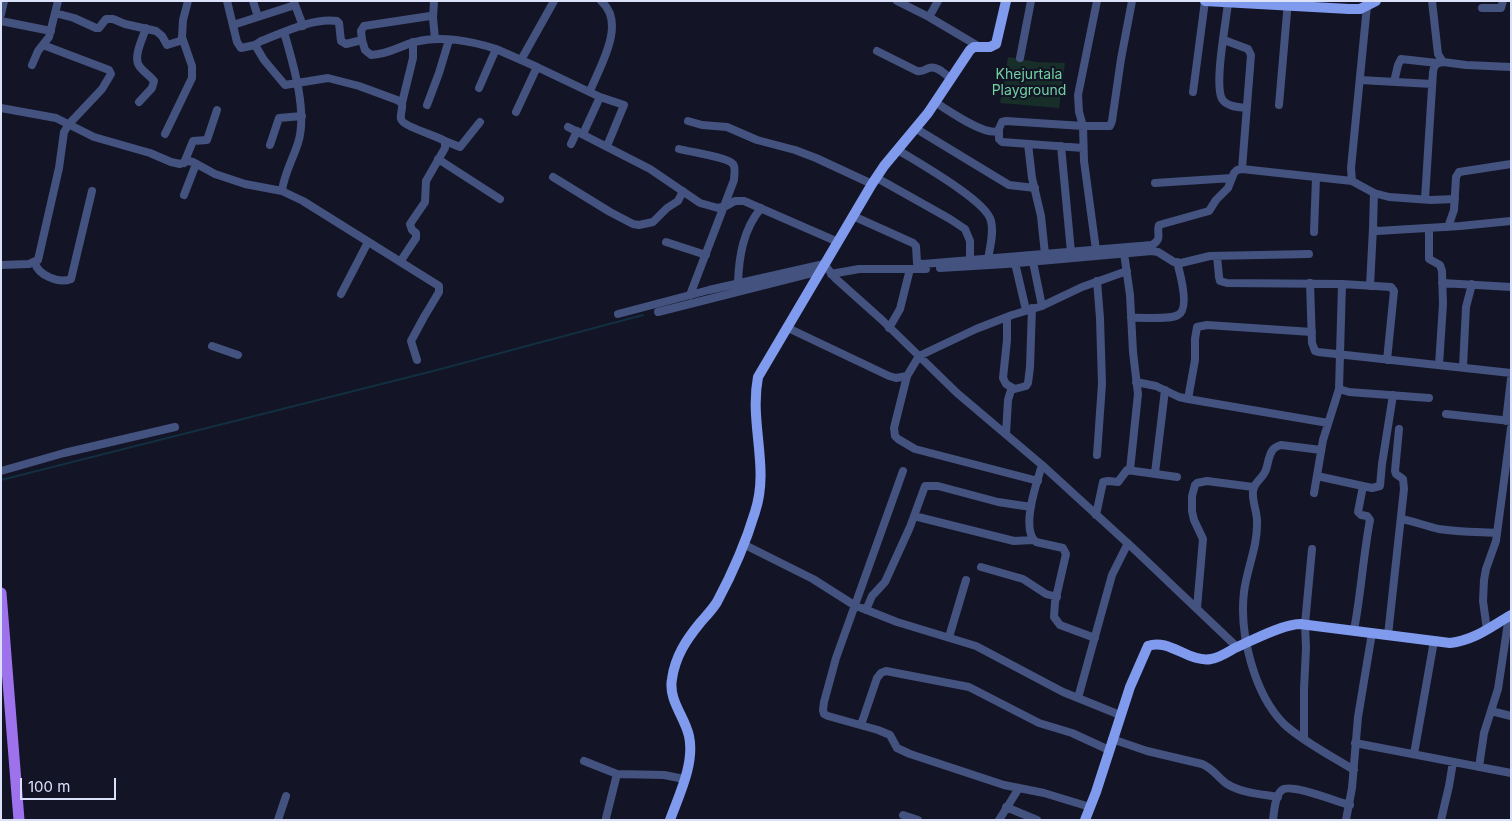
<!DOCTYPE html>
<style>
body{margin:0}
#map{position:relative;width:1512px;height:821px;overflow:hidden;background:#131526;font-family:Inter,sans-serif}
canvas{display:block}
.frame{position:absolute;inset:0;border:2px solid #dce1fa;pointer-events:none}
.scale{position:absolute;left:20px;top:778px;width:96px;height:22px;box-sizing:border-box;border:2px solid #dce1fa;border-top:0;padding-left:6px;font-size:15px;line-height:18px;white-space:nowrap;color:#dce1fa;-webkit-text-stroke:4px #131526;paint-order:stroke}
</style>
<div id="map">
<canvas width="1512" height="821"></canvas>
<div class="frame"></div>
<div class="scale">100 m</div>
</div>
<script>
const context = document.querySelector('canvas').getContext('2d');
context.lineJoin = 'round';
function fillPath(path, color) {
  context.fillStyle = color;
  context.fill(path, 'evenodd');
}
function stroke(path, color, width, dash) {
  context.strokeStyle = color;
  context.lineWidth = width;
  context.lineCap = dash ? 'butt' : 'round';
  context.setLineDash(dash || []);
  context.stroke(path);
}
function drawText(font, color, halo, rows, align = 'center') {
  context.font = font + ' Inter,sans-serif';
  context.lineWidth = 4.5;
  context.setLineDash([]);
  context.textBaseline = 'middle';
  context.strokeStyle = halo;
  context.fillStyle = color;
  for (const [text, x, y, turn = 0] of rows) {
    context.save();
    context.translate(x, y);
    context.rotate((+turn || 0) * Math.PI / 180);
    context.textAlign = isNaN(turn) ? turn : align;
    if (halo) context.strokeText(text, 0, 0);
    context.fillText(text, 0, 0);
    context.restore();
  }
}
const green = new Path2D(`
 M1008,57l29,5 28,1 -6,45 -59,-5z`);
const stream = new Path2D(`
 M1,480l436,-110 206,-55`);
const street = new Path2D(`
 M227,1l10,41 4,6 14,-3 6,-4c21,-8 53,-24 76,-20l2,2 2,18 5,3 16,-4 3,10 6,5c19,-1 28,-9 44,-13 25,-7 57,-1 81,7l-17,39
 M253,1l5,16
 M897,1l32,16 49,29
 M1432,1l6,53 5,8 23,3 45,2
 M294,2l9,24
 M1228,3c-2,20 -14,81 -6,96 5,8 17,8 25,9
 M1482,8h19l2,-7
 M55,13l19,5 22,10h3l7,-9h7l12,5 31,7 6,5 5,9 16,-5
 M1,14l3,-13
 M929,17l9,-16
 M433,18l1,-17
 M1,21l50,10
 M233,25l62,-20
 M284,32c9,31 24,80 14,111 -5,16 -14,31 -16,48l21,10 136,85v6l-15,25 -13,24 6,19
 M362,40l-1,-9 3,-5 66,-10 3,2 2,21
 M1224,40l24,9 3,6 -9,114
 M255,45l9,15 21,25 43,-7 31,8 38,14 5,3c1,5 -2,11 -1,16 1,7 36,17 44,22v7l-19,33 -1,21 -15,22 2,6 4,3v5l-16,24
 M496,49l41,18 -21,45
 M877,51l40,20c6,1 7,-1 12,-3 8,-3 16,6 22,11
 M1020,58l11,-57
 M521,60l33,-59
 M32,65l6,-14 11,-14 9,-36
 M537,67l63,30 24,8 -17,41
 M1360,80l72,4
 M1394,82l4,-17 3,-6 36,4
 M590,91c10,-25 37,-68 11,-90
 M1193,92l12,-91
 M139,102l13,-14 2,-7c-4,-5 -10,-9 -14,-14 -8,-9 3,-29 6,-39
 M935,102c13,8 49,34 63,29l4,-9 4,-1 77,5h27l2,-5 9,-62 11,-58
 M402,103l11,-45v-16
 M427,105l12,-32 10,-33
 M1279,105l9,-104
 M1,108l55,10 38,19 56,16 21,9 9,2 8,-3 5,1 22,12 30,10 37,7
 M688,121l14,4 25,2 30,13 38,10 21,8 56,26
 M568,127l82,42 50,34 18,5 8,-2 9,-5h9l94,41
 M915,128l94,57 26,3
 M999,129v10l3,3 81,6
 M165,134l27,-56v-12l-10,-29 1,-17 5,-19
 M583,134l17,-37
 M445,141l15,6 20,-25
 M571,144l6,-13
 M1028,144l4,34 9,38 4,38
 M270,145l9,-27 23,-2
 M1061,146l10,106
 M679,149c11,3 48,8 54,15 3,4 1,11 1,16l-44,115
 M898,150c19,12 89,51 93,71 3,12 -1,26 -3,38
 M438,159l62,40
 M184,163l9,-22 14,-1 10,-30
 M553,177l57,35 23,12 6,1 14,-3 14,-14 11,-7 5,-10
 M877,178l73,41 15,10 5,12v20
 M1352,181l-1,-13 16,-162
 M1155,183l77,-5
 M1374,193l-1,35 4,3 83,-5 51,-5
 M184,195l12,-31
 M1425,199l8,-127c1,-7 3,-9 10,-10
 M853,216l60,27 3,3 1,17 6,1 229,-19c11,-6 4,-12 7,-20l50,-14 7,-11 12,-12 6,-15 3,-3 5,-1 110,12 22,12 15,4 42,3 24,-1
 M1448,227l6,-17 2,-33 3,-5 52,-8
 M1429,228v31l11,6 2,6 1,33 -4,61
 M1314,232l2,-54
 M666,242l40,13
 M1096,250l-12,-89 -1,-35 -4,-14 -1,-17 19,-94
 M1124,253l6,42 3,57 5,42 -8,76
 M1217,256l2,21 1,4 7,2 115,1 49,3 3,4 -7,69
 M1033,262l9,44
 M35,263c3,12 24,21 36,16l21,-88
 M1015,263l11,47
 M1,265l28,-1 9,-4 21,-92 5,-36 5,-8 33,-35 9,-15 -2,-4 -66,-25
 M940,268l66,-4 146,-13 6,1 16,10 7,1 29,-7 99,-2
 M831,274l28,-5h67
 M738,283c1,-27 5,-53 23,-75
 M1310,283l2,60 3,8 3,1 193,21
 M1442,283l69,4
 M1342,284l-3,105 10,3 80,6
 M1370,286l3,-58
 M341,294l27,-52
 M658,312l162,-41
 M618,314l91,-24 115,-26 11,14 47,42 75,73 85,72 93,85 102,97
 M1007,317v23l-4,38 3,6 7,4
 M1131,318c11,-1 39,2 47,-3 12,-6 2,-42 -1,-53
 M788,328l101,48 7,2 11,-2 12,-20 57,-27 36,-14 30,-9 40,-19 45,-16
 M889,328l11,-19 10,-40
 M212,346l26,9
 M1463,367l3,-60 6,-23
 M907,376l-13,52 1,8 3,3 17,10 123,32
 M1136,382l20,4 23,11 9,2 140,24
 M1188,399l7,-39v-21l2,-12 10,-2 105,7
 M1446,414l65,7
 M1506,421l5,-42
 M1006,434l2,-34 3,-10 15,-4 2,-3 2,-16 2,-59
 M1321,450l-40,-5c-3,1 -7,2 -9,6 -4,6 -4,15 -7,21 -4,8 -11,10 -12,19 -1,11 4,20 4,30 1,25 -10,47 -13,71 -5,41 10,102 40,132 18,17 49,33 70,46
 M1097,455l5,-71 -2,-66 -3,-37
 M1042,465c-5,17 -22,64 -6,77l27,6 3,6 -11,48 -1,15 6,8 35,13
 M1,471l63,-18 111,-26
 M903,471l-67,187 -12,44 -1,8 1,4 4,2 50,14 12,5 7,13 13,6 94,31 40,8 46,14
 M1155,473l10,-83
 M1317,476l55,12 8,-2 2,-22 11,-69
 M1314,493l9,-53 16,-51
 M1096,515l7,-33 5,-1 10,1 9,-12 50,7
 M914,516l100,25 19,-1
 M1401,519c13,2 24,7 38,10 19,3 39,3 58,4
 M743,544l70,35 41,26 43,17 79,24 87,46 57,23
 M981,567l42,12 23,15 11,3
 M1197,608l6,-69 -9,-19 -2,-9v-15l3,-11 2,-2 10,-2 46,6
 M866,610l6,-14 13,-14 25,-55 15,-41h13l60,16 33,5
 M1354,630c7,-36 9,-73 16,-110l-3,-4 -6,-1 -3,-3 5,-26
 M1487,630l-4,-29 1,-21 2,-11 10,-28 15,-113
 M1388,635l16,-146 -1,-10 -7,-5 -1,-3 4,-42
 M949,637l17,-57
 M1078,698l34,-123 16,-32
 M1491,711l20,5
 M861,725l16,-47 4,-5 5,-2 83,16 70,36 33,10 37,17
 M1304,738v-49l2,-41 -1,-24 7,-75
 M1112,739l35,12 55,13c12,5 16,14 25,20 15,9 34,10 51,13
 M1355,743l156,30
 M1414,754l20,-113
 M584,761l33,13 47,1 20,4
 M1479,767l5,-34 14,-44 11,-73
 M1006,807l31,13
 M903,815l15,5
 M606,818l11,-44
 M278,820l8,-24
 M999,820l20,-32
 M1273,820c1,-8 2,-25 9,-30 9,-7 55,12 68,15
 M1346,820l6,-32 6,-71 14,-84
 M1441,820l8,-34 4,-24`);
const secondary = new Path2D(`
 M1205,1l144,8h11l16,-8
 M670,820c9,-25 25,-57 19,-84 -4,-19 -21,-36 -17,-57 3,-22 14,-39 28,-56 6,-7 12,-13 17,-21 15,-28 29,-60 38,-90 15,-45 -6,-88 3,-135l114,-193 12,-18 44,-53 42,-63 4,-3h16l6,-3 10,-43
 M1085,820l11,-28 34,-105 18,-41c21,-8 41,17 63,13 8,-1 17,-7 24,-11 16,-7 48,-24 65,-24l150,19c25,-3 40,-16 61,-28`);
const primary = new Path2D(`
 M1,593l18,227`);
const parkNames = [
 ["Khejurtala",1029,75],
 ["Playground",1029,91]
];
fillPath(green, '#172f28');
stroke(stream, '#122f40', 2);
stroke(street, '#44527f', 8);
stroke(secondary, '#809aee', 10);
stroke(primary, '#9e72ec', 11);
drawText('14px', '#71d2a0', '#131526', parkNames);
</script>
